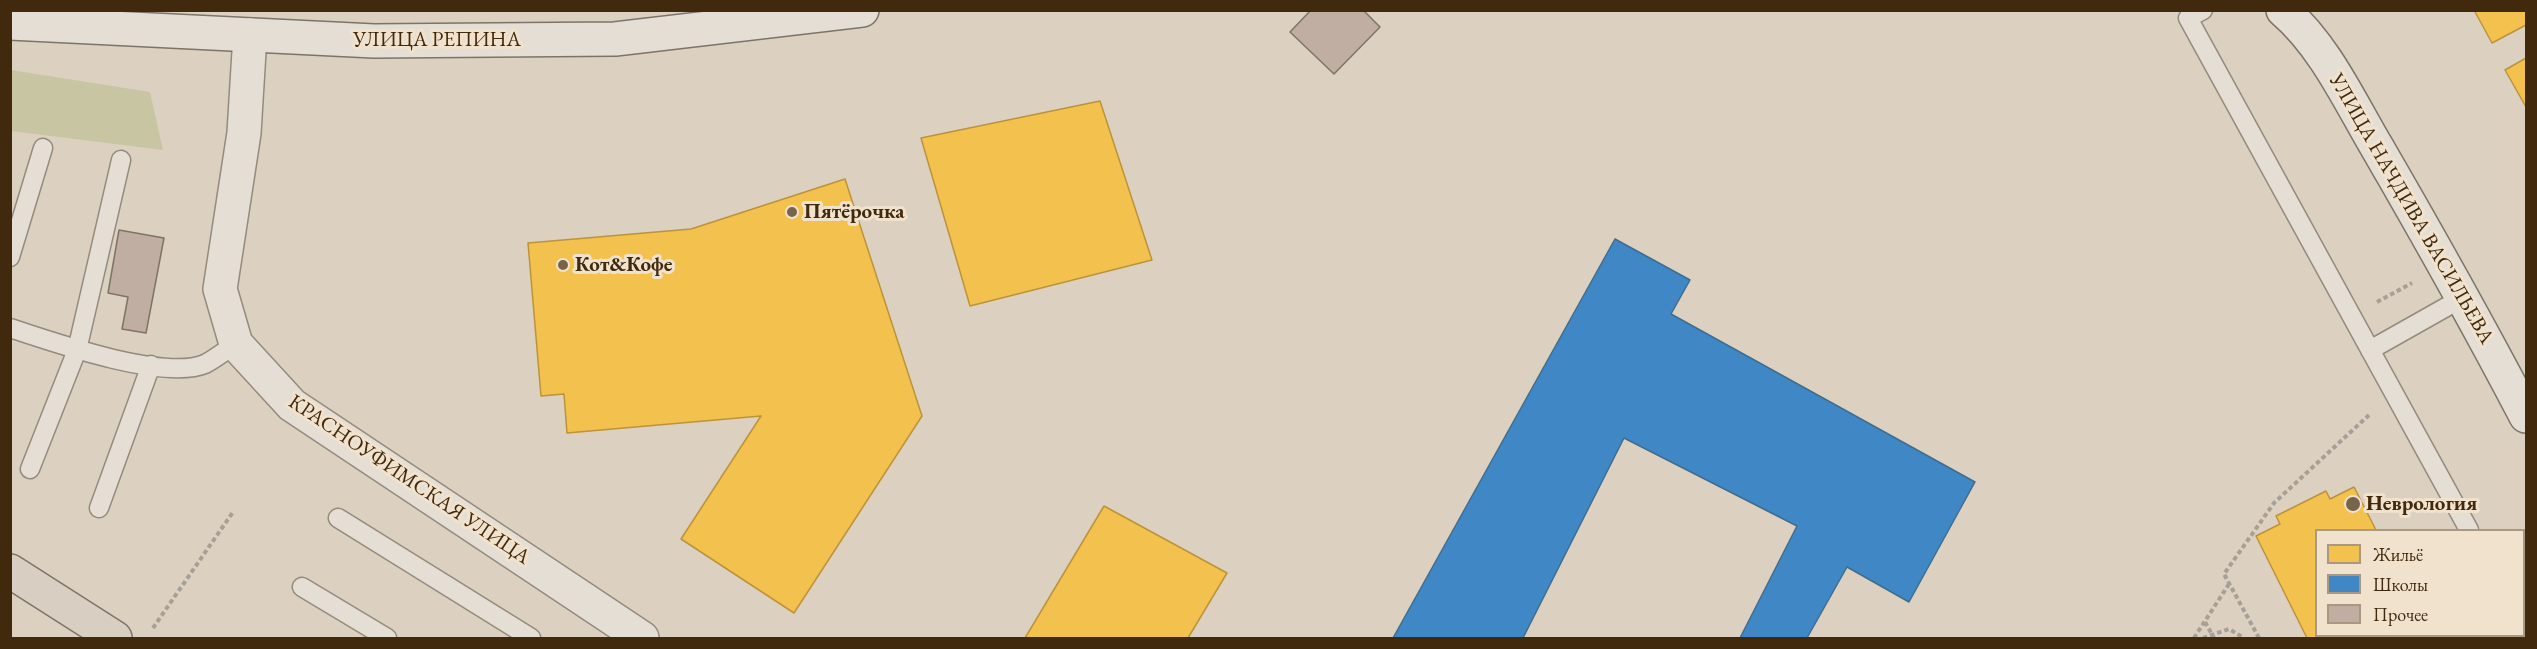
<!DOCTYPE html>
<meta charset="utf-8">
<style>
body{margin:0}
#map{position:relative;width:2537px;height:649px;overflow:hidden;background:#dcd1c0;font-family:"EB Garamond",serif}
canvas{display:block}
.frame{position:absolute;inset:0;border:12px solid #41290d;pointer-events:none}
.legend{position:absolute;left:2315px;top:529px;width:210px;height:108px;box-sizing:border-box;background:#f1e2ce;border:2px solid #ab9881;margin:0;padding:8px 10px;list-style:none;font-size:18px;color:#41290d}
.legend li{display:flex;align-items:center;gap:12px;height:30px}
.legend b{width:30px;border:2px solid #ab9881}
</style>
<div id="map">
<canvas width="2537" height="649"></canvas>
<div class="frame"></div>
<ul class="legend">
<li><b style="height:16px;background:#f2c14e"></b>Жильё</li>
<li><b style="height:16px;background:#3f88c5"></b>Школы</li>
<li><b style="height:16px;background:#c1aea2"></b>Прочее</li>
</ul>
</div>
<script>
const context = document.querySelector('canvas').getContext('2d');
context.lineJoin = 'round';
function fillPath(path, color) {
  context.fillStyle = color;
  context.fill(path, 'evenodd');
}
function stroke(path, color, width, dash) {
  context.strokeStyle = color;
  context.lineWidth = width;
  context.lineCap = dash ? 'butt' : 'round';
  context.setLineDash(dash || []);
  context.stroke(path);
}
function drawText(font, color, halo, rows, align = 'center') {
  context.font = font + ' "EB Garamond",serif';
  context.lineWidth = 6;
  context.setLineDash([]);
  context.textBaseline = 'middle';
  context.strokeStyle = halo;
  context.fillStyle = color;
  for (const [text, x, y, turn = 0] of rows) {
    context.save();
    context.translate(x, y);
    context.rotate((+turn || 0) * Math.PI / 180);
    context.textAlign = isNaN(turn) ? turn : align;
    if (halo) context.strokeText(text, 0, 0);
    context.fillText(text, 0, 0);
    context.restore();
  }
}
const green = new Path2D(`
 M11,70l139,22 13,58 -152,-19z`);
const homes = new Path2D(`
 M2474,10h52v15l-34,18z
 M2526,58v49l-21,-37z
 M1100,101l52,159 -182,46 -49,-168z
 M845,179l77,237 -128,197 -113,-74 80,-123 -194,17 -3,-39 -23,2 -13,-153 163,-14z
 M2354,487l22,43h-60v106h112l1,2h-122l-51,-102 24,-12 -4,-8 50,-25 4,8z
 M1104,506l123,67 -39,65h-163z`);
const schools = new Path2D(`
 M1615,239l75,41 -19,34 304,168 -66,120 -62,-35 -40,71h-67l57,-112 -173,-88 -101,200h-130z`);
const building = new Path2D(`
 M1311,10h52l17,17 -46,47 -44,-42z
 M119,230l45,8 -18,95 -24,-4 6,-32 -20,-4z`);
const path = new Path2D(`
 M2377,302l35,-19
 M2205,622l9,16
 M153,628l80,-116
 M2489,636l2,2
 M2194,638l35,-54
 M2203,638l26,-9 15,9
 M2259,638l-35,-64 50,-71 95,-88`);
const lane = new Path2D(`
 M2203,10l-15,8 281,512
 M10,257l33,-109
 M10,328c42,14 154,53 195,36 10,-5 21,-14 31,-20
 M2370,350l94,-53
 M30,469l47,-119 44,-190
 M99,508l52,-143
 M338,518l193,120
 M302,587l85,51
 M2524,629l2,5`);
const street = new Path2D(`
 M250,35l-6,98 -24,156 16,55 56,61 350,233`);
const secondary = new Path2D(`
 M2283,10c42,36 67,92 95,139 51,88 101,177 148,267
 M10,23l364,18 241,-2 247,-29`);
const primary = new Path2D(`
 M10,571l105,67`);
const markers = [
 [792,212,6,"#77644c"],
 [563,265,6,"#77644c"],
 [2353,504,8,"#77644c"]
];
const streetNames = [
 ["УЛИЦА РЕПИНА",437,40],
 ["УЛИЦА НАЧДИВА ВАСИЛЬЕВА",2411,209,60],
 ["КРАСНОУФИМСКАЯ УЛИЦА",409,480,34]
];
const poiNames = [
 ["Пятёрочка",804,212],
 ["Кот&Кофе",575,265],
 ["Неврология",2366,504]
];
fillPath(green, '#c8c5a3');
fillPath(homes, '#f2c14e');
stroke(homes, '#bd933a', 1.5);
fillPath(schools, '#3f88c5');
stroke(schools, '#406c8e', 1.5);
fillPath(building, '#c1aea2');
stroke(building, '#7d7467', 1.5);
stroke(lane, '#948b7d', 21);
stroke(street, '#948b7d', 36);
stroke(secondary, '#7d7467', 36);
stroke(primary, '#7d7467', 36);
stroke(path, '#a6a096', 4, [4.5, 3]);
stroke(lane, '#e4ded5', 18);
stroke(street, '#e4ded5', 33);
stroke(secondary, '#e4ded5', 33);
stroke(primary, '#d8cec1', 33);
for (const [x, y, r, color] of markers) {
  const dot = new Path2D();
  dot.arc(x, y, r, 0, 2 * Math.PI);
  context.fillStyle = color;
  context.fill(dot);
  stroke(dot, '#f1e2ce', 2);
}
drawText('21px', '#41290d', '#f1e2ce', streetNames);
drawText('bold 21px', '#41290d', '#f1e2ce', poiNames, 'left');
</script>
